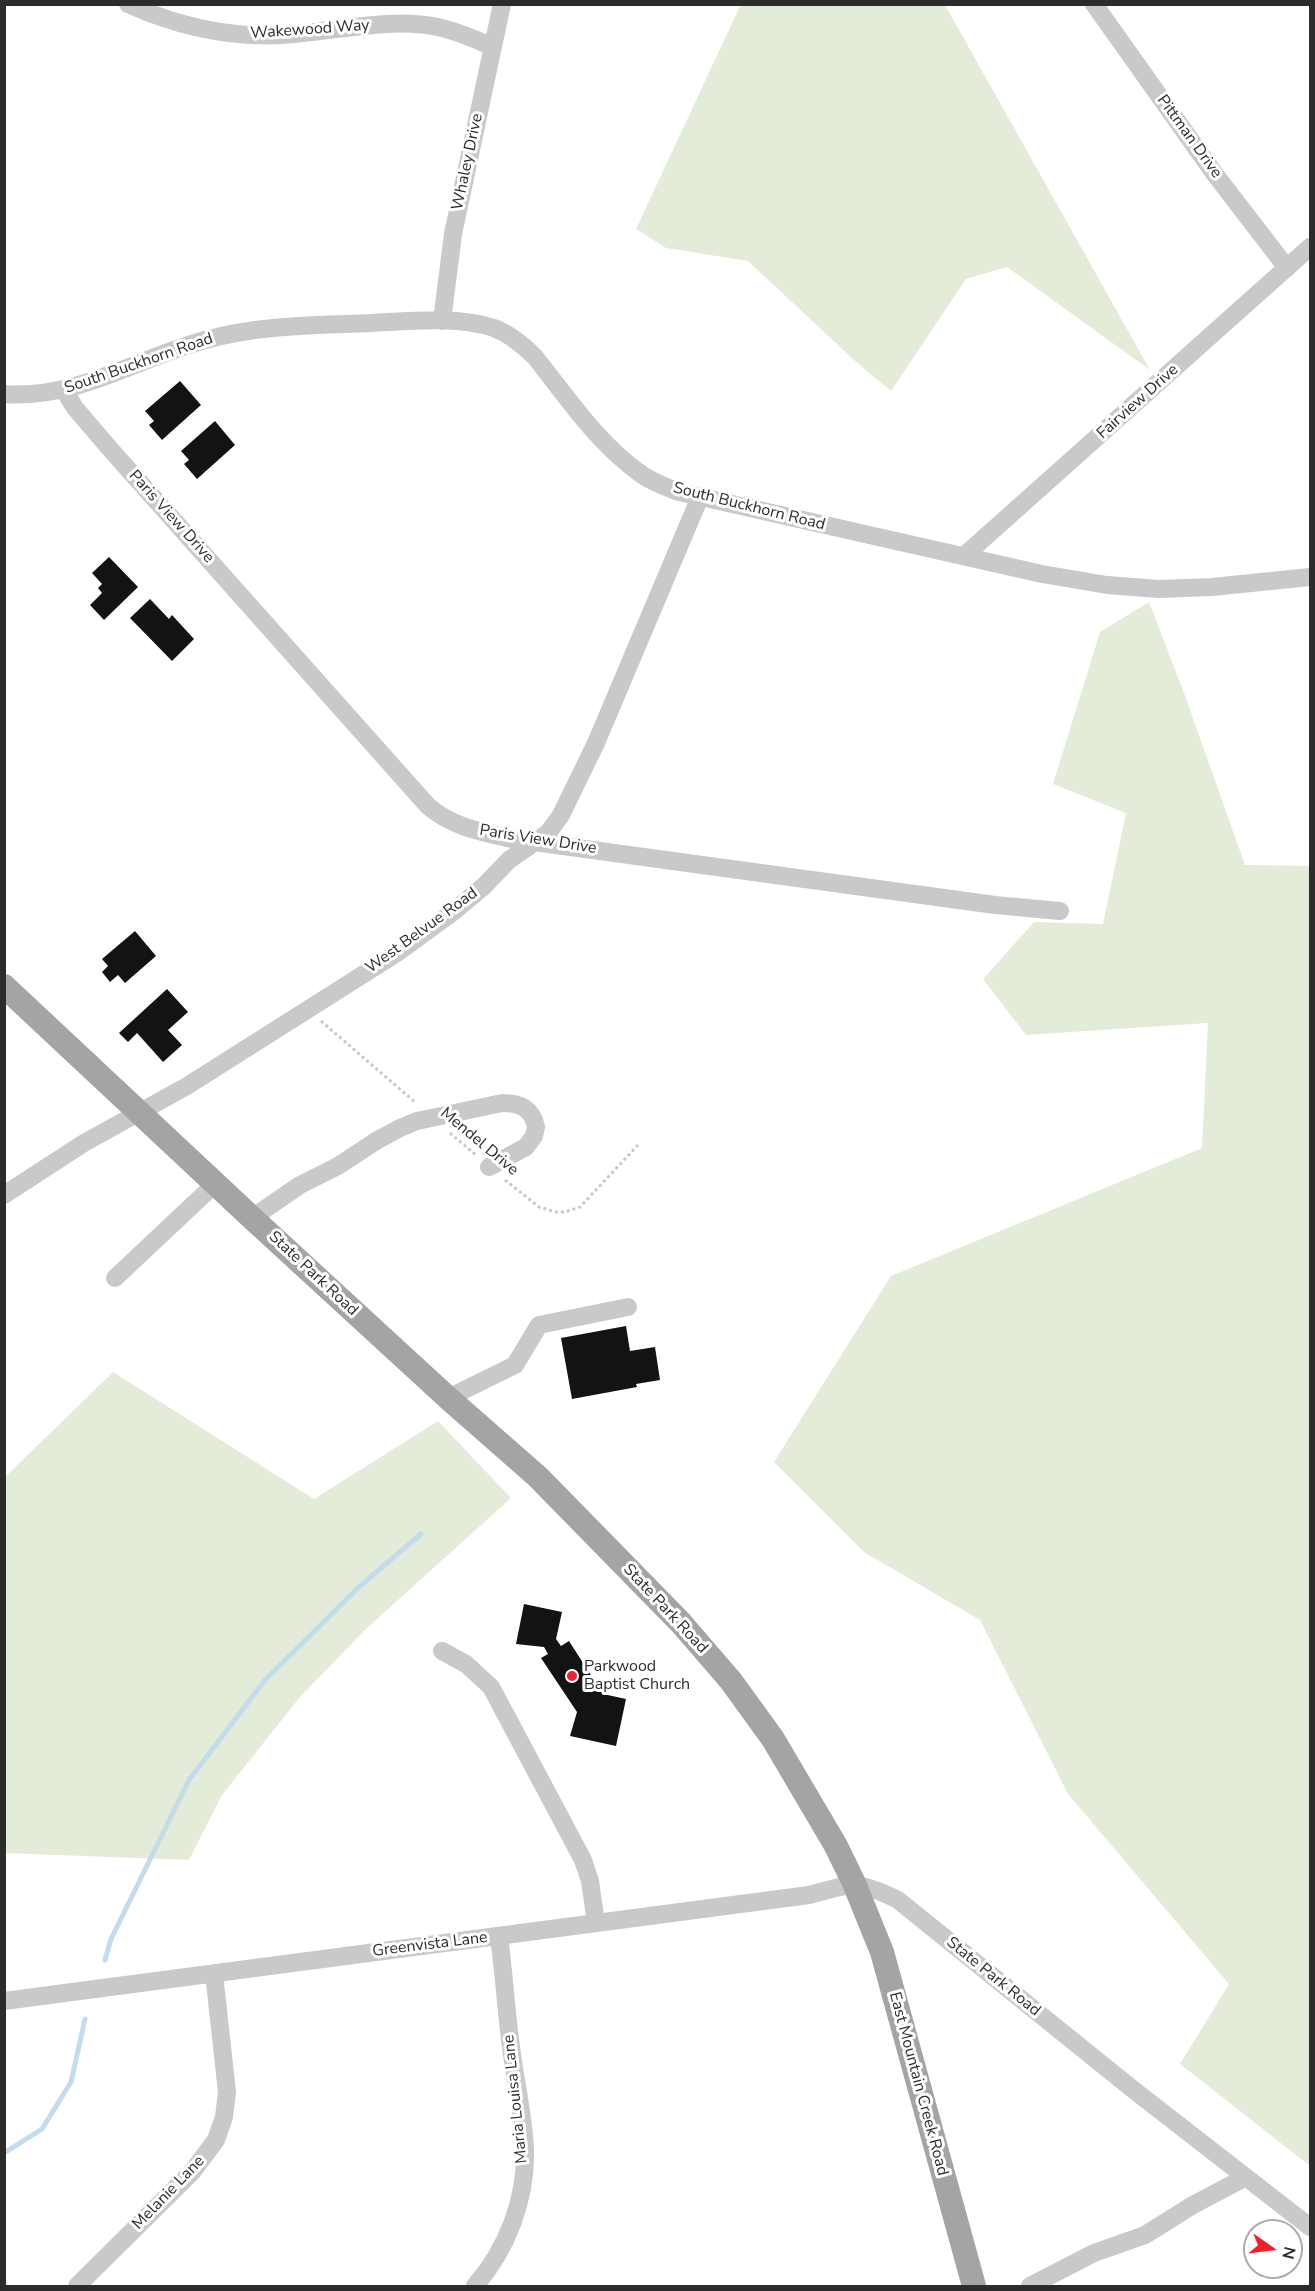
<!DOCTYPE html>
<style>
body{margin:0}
#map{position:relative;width:1315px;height:2291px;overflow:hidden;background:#fff;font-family:"Nunito Sans",sans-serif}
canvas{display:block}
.frame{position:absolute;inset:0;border:6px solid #2c2c2c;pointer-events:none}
.north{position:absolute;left:1243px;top:2219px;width:60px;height:60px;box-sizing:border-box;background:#fff;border:2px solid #ababab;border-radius:50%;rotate:104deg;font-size:16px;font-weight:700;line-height:24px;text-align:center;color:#2c2c2c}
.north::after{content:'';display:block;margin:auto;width:21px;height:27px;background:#f31f2a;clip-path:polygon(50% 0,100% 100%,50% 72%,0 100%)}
</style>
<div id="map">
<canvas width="1315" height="2291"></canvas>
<div class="frame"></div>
<div class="north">N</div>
</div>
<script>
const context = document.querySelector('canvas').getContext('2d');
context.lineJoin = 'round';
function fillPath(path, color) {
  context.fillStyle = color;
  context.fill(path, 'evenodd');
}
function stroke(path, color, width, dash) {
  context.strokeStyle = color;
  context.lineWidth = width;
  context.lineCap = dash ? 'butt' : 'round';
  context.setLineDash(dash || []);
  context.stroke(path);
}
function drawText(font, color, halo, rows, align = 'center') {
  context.font = font + ' "Nunito Sans",sans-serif';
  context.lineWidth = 6;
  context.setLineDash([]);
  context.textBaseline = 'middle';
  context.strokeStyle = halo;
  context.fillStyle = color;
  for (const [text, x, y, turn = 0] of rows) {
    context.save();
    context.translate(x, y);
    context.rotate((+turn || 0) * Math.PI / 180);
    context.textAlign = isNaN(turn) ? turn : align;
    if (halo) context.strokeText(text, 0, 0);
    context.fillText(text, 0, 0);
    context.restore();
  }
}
const green = new Path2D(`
 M741,4l204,1 205,365 -143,-103 -41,12 -75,112 -37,-31 -106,-99 -82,-13 -30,-19z
 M1149,602l35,91 61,172 65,1v1300l-130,-102 49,-80 -161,-190 -88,-174 -116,-68 -90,-90 117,-186 311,-128 6,-125 -182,12 -43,-56 51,-57 69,2 23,-111 -73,-29 47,-152z
 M113,1372l201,127 124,-78 73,77 -145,131 -66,68 -78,98 -33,65 -184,-7v-376z`);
const stream = new Path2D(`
 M105,1960l6,-21 78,-159 76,-100 95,-94 61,-52
 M4,2153l38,-24 29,-47 14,-63`);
const building = new Path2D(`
 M180,381l21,24 -39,35 -13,-15 5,-4 -9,-10z
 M215,421l20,24 -38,34 -13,-15 5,-4 -8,-9z
 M109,557l29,30 -34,33 -14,-15 12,-12 -4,-5 4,-4 -10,-11z
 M150,599l19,20 3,-4 22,24 -22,22 -42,-43z
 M135,931l21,25 -31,27 -7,-8 -8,7 -8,-10 6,-6 -6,-7z
 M167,989l21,23 -20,18 14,15 -19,17 -26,-29 -9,9 -9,-9z
 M626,1326l4,25 25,-4 5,33 -24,4 1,3 -65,12 -11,-61z
 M524,1604l38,8 -6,27 5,7 8,-5 34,53 23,5 -10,47 -46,-10 7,-24 -36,-54 7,-4 -4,-7 -28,-3z`);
const path = new Path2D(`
 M321,1021l95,82
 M450,1133l27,23
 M505,1180l34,27 17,5h9l15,-5 58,-62`);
const minor = new Path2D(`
 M128,4c49,22 101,34 155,31 51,-3 108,-19 159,-7 17,4 35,12 51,19
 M1094,4l120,169 73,95
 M442,321l11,-87 49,-230
 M64,390l11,18 36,42 317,356c24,21 54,26 84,33l483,66 65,6
 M4,394c71,6 134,-36 201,-54 54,-15 111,-15 167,-17 39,-2 84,-7 122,5 16,6 29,17 41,29 32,40 63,87 106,117 11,8 25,13 38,18l363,82 65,11 52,4 53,-2 98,-10
 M964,556l346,-309
 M4,1195l80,-52 103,-57 210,-133 56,-41 31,-26 25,-26 39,-27 13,-18 35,-72 104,-246
 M252,1218l48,-33 38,-19 38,-25 24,-13 17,-7 85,-18c18,0 30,5 34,24l-2,9 -8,11 -37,20
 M115,1278l100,-94
 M448,1398l67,-33 24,-40 89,-18
 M442,1651l24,13 25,23 92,173 7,21 6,42
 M4,2001l805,-106c42,-11 48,-16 89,5l237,191 175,136
 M77,2286l115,-114 24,-32 8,-23 3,-25 -13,-118
 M475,2286c32,-37 51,-86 50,-135 -1,-35 -10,-70 -14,-104 -5,-37 -7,-74 -12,-110
 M1030,2286l64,-33 51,-18 48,-30 53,-28`);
const major = new Path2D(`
 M4,986l248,232 196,180 90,79 143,146 50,58 42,58 63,107 18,37 28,69 92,334`);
const markers = [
 [572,1676,6,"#f31f2a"]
];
const streetNames = [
 ["Wakewood Way",310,30,-4],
 ["Pittman Drive",1189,137,54],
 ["Whaley Drive",468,162,-78],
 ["South Buckhorn Road",139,364,-19],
 ["Fairview Drive",1138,402,-42],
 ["South Buckhorn Road",749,507,14],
 ["Paris View Drive",171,517,48],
 ["Paris View Drive",538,840,9],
 ["West Belvue Road",422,931,-36],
 ["Mendel Drive",479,1142,40],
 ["State Park Road",313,1274,43],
 ["State Park Road",665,1609,47],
 ["Greenvista Lane",430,1945,-7],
 ["State Park Road",993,1977,39],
 ["East Mountain Creek Road",918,2084,75],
 ["Maria Louisa Lane",516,2099,-96],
 ["Melanie Lane",169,2193,-46]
];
const poiNames = [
 ["Parkwood",584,1667],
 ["Baptist Church",584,1685]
];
fillPath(green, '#e2ecd8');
stroke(stream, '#c2dced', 5);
fillPath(building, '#131313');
stroke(path, '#c9c9c9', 3, [3, 3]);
stroke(minor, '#c9c9c9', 18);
stroke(major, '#a4a4a4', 24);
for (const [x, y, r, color] of markers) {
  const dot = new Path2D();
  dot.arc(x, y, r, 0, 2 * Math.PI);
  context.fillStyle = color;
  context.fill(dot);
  stroke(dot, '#fff', 2);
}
drawText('16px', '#2c2c2c', '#fff', streetNames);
drawText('16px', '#2c2c2c', '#fff', poiNames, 'left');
</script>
